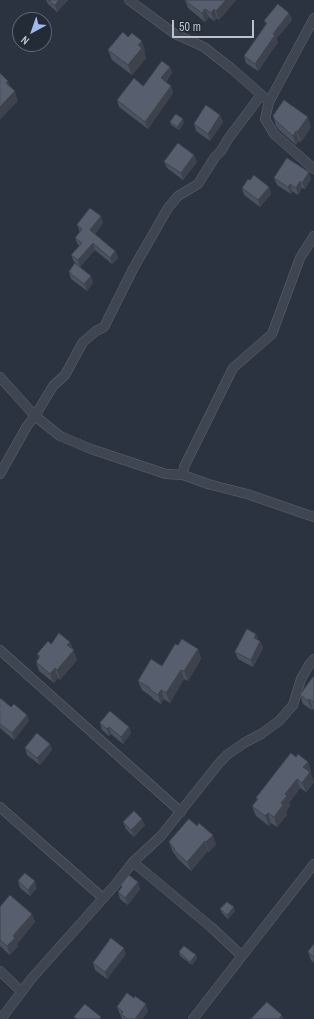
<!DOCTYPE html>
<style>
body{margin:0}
#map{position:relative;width:314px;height:1019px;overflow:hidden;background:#2b3341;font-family:"Archivo Narrow",sans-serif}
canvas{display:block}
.north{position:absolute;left:12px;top:12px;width:40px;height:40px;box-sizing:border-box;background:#232b36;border:1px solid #606772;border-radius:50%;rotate:220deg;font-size:11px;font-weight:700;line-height:16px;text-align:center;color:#bcc1cb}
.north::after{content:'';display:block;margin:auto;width:14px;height:18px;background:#9fbaed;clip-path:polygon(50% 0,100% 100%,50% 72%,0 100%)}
.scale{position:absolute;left:172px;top:20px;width:82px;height:18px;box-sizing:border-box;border:2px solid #bcc1cb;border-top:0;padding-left:5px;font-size:12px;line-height:14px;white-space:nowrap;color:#bcc1cb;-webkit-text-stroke:3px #232b36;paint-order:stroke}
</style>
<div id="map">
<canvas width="314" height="1019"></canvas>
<div class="north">N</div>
<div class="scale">50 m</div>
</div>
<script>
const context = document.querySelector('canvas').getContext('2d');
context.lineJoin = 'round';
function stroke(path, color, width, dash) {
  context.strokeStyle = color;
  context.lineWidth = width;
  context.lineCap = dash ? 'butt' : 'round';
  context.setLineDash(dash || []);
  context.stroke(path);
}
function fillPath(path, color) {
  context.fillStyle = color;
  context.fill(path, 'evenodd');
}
const minor = new Path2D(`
 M129,0l46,34 29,13 28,22 33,29
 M314,18l-45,84 -4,17 9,15 40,35
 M0,377l35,39 25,20 31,13 75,25 17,1 25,9 39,10 67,23
 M0,474l27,-48 8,-10 18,-30 12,-11 18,-33 13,-11 8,-4 29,-58 35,-61 10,-12 20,-12 17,-27 6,-6 7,-12 33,-44
 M183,475l1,-8 49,-99 39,-34 28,-76 14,-22
 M0,650l181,162
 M0,807l103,91
 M133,862l78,65 31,29 -49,63
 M242,956l72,-92
 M0,971l21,20
 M1,1019l31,-41 83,-93 18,-23 28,-26 59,-74 7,-7 17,-12 17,-9 18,-13 14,-16 8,-26 8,-14 5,-6`);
const wall = new Path2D(`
 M46,0h22l-11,12 -9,-8z
 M185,0h51l-17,20 -2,-2 -3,3 -5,-4 -4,5 -17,-14z
 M289,13l3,7 -16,19 2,3 -20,29 -12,-8 -2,-7 22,-32 -2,-3z
 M108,50h37l-1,2 2,6 -14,17 -20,-15z
 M170,67l2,6 -6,9 5,4 2,7 -25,36 -29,-22 -2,-7 26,-14z
 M220,115l3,7 -13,19 -14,-10 -2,-7z
 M273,116l38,11 -10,15 -2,-1 -3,4 -17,-15 -3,-4z
 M170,122l14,1 -5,7 -8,-5z
 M194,155l3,7 -14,18 -16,-12 -3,-6z
 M274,178l37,1 -6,10 -3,-1 -4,7 -6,-4 -1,3 -14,-9z
 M250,180l19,7 2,7 -11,13 -16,-12 -2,-7z
 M103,223l-8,11 20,17 3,7 -6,6 -17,-14 -15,17 -6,-5 -3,-7 8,-9 -1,-1 -3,-7 5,-6 -3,-7z
 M69,272l22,4 2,7 -6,8 -16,-12z
 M256,634l2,6 2,1 3,7 -10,19 -15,-8 -3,-7z
 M70,642l7,18 -17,20 -2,-2 -4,5 -15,-12 -3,-9 3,-4 -2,-4 14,-10z
 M178,645l20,4 3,10 -13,22 -4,-2 -14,24 -6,-4 -3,5 -8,-5 -1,-2 -10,-7 -4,-9 24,-15z
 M314,677v33l-1,-1 -1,1 -9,-6 -3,-9z
 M0,698l11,9 16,8 2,6 -15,19 -14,-12z
 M100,723l29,4 2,6 -8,11 -12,-10 -2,2 -7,-6z
 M50,744l2,6 -12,15 -13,-10 -2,-7z
 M296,757l12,5 3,9 -1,1 4,10 -8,10 -6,-4 -11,15 1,3 -4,6 1,3 -10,12 -6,-4 -2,3 -13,-10 -4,-10 5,-6 -1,-2z
 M189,819l27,25 -7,8 -1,-1 -17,20 -13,-12 -2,-3 -3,-4 -4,-10z
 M123,822l22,3 -11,12 -8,-8z
 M18,881l19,7 -7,8 -10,-8z
 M138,882l2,7 -12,16 -8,-6 -2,-7 4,-4 -1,-3z
 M0,907l32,7 3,8 -18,22 1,2 -8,9 -10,-9z
 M220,909l15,2 -7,8 -6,-6z
 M314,944v19l-3,-3 -3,-8z
 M179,952l17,3 1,3 -5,7 -12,-9z
 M126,954l-19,25 -12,-9 -2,-7z
 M134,998l14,13 -6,8h-20l-5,-12z`);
const shadedWall = new Path2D(`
 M59,0h9l-11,12 -2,-7z
 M226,0h10l-17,20 -3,-9z
 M205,9l4,8 -4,5 -3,-9z
 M214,9l3,9 -3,3 -3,-8z
 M289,13l3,7 -16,19 2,3 -20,29 -3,-7 18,-30z
 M142,41l3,9 -1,2 2,6 -14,17 -4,-10 10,-20z
 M170,67l2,6 -9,12 -2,-7z
 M8,81l4,10 -6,-8z
 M171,86l2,7 -25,36 -3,-7z
 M15,91l3,10 -18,19v-13z
 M220,115l3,7 -13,19 -2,-7z
 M308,117l3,10 -10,15 -4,-10z
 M183,119l1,4 -5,7 -2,-3z
 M296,131l3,10 -3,4 -3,-9z
 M194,155l3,7 -14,18 -2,-7z
 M309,172l2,7 -6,10 -3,-6z
 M300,181l2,7 -4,7 -2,-7z
 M290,184l2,7 -1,3 -3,-7z
 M269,187l2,7 -11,13 -2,-7z
 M101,216l2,7 -10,13 -3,-6z
 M93,243l2,7 -15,17 -2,-7z
 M115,251l3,7 -6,6 -2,-6z
 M91,276l2,7 -6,8 -3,-7z
 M256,634l3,7 -5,-3z
 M260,641l3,7 -10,19 -2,-7z
 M70,642l7,18 -17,20 -3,-10 10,-25z
 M198,649l3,10 -13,22 -4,-10z
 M55,668l3,10 -4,5 -4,-9z
 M181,670l3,9 -14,24 -4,-10z
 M161,690l3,9 -3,5 -3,-9z
 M309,699l4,10 -1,1 -4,-9z
 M27,715l2,6 -15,19 -2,-7z
 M109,727l2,7 -2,2 -2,-7z
 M129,727l2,6 -8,11 -2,-7z
 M50,744l2,6 -12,15 -3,-7z
 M308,762l3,9 -1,1 4,10 -8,10 -4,-9 1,-16z
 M297,779l3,9 -11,15 1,3 -4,6 1,3 -10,12 -3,-10 11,-23z
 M268,813l3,10 -2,3 -4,-10z
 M142,819l3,6 -11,12 -3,-7z
 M213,835l3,9 -7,8 -3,-10z
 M205,841l3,10 -17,20 -4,-9z
 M35,881l2,7 -7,8 -2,-6z
 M138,882l2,7 -12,16 -3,-7z
 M234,907l1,4 -7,8 -1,-4z
 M32,914l3,8 -18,22 1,2 -8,9 -3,-9 6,-10z
 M124,948l2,6 -19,25 -2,-7z
 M196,955l1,3 -5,7 -2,-3z
 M146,1004l2,7 -6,8h-7z
 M282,1015l2,4h-5z`);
const building = new Path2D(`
 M48,0h11l-4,5z
 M185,0h41l-10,11 -2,-2 -3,4 -6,-4 -3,4z
 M278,4l11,9 -16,21 2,1 -20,29 -11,-8 23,-33 -3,-2z
 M123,32l5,5 4,-4 10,8 -4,4 4,3 -14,17 -20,-15z
 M162,61l8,6 -9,11 10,8 -26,36 -28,-22 17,-22 9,8z
 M0,73l8,8 -2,2 9,8 -15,16z
 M284,100l24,17 -11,15 -1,-1 -3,5 -18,-16 -2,-4z
 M206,105l14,10 -12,19 -14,-10z
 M176,114l7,5 -6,8 -7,-5z
 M178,143l16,12 -13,18 -17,-11z
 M287,158l22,14 -7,11 -2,-2 -4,7 -6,-4 -2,3 -14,-9z
 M254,175l15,12 -11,13 -16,-12 6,-9 2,1z
 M90,208l11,8 -11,14 25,21 -5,7 -17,-15 -15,17 -7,-5 11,-12 -7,-5 7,-9 -5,-4z
 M75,263l16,13 -7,8 -15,-12z
 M247,629l9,5 -2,4 6,3 -9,19 -16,-8z
 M59,633l11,9 -3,3 7,5 -17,20 -2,-2 -5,6 -14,-12 4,-6 -3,-2 11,-13 3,3z
 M182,639l16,10 -14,22 -3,-1 -15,23 -5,-3 -3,5 -9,-6 1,-1 -12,-7 13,-22 11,7 13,-22 3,1z
 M313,677h1v25l-5,-3 -1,2 -8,-6z
 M0,698l11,9 3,-3 13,11 -15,18 -12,-9z
 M110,711l19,16 -8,10 -12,-10 -2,2 -7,-6z
 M37,733l13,11 -13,14 -12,-10z
 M291,753l5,4 2,-3 10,8 -5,5 7,5 -8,11 -5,-4 -12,15 2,2 -6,7 2,2 -9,12 -6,-4 -3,3 -13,-10 6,-7 -2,-1z
 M134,811l8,8 -11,11 -8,-8z
 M189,819l8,7 2,-3 14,12 -7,7 -1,-1 -18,21 -13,-12 1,-1 -6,-7z
 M25,873l10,8 -7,9 -10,-9z
 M129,875l9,7 -13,16 -7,-6 4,-5 -1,-2z
 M10,895l22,19 -19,22 2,2 -8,8 -7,-6v-33z
 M227,902l7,5 -7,8 -7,-6z
 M111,938l13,10 -19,24 -12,-9z
 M314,944v13l-6,-5z
 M184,946l12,9 -6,7 -11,-10z
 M127,993l7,5 1,-2 11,8 -11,15h-8l-6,-5 2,-2 -6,-5z
 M267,1002l15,13 -3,4h-28z
 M85,1004l16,13 -1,2h-23l-3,-2z`);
stroke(minor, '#5d646e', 10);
stroke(minor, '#3f4651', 9);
fillPath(wall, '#4b525f');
fillPath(shadedWall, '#3d424d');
fillPath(building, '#575f6e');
stroke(building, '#3d424d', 1);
</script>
